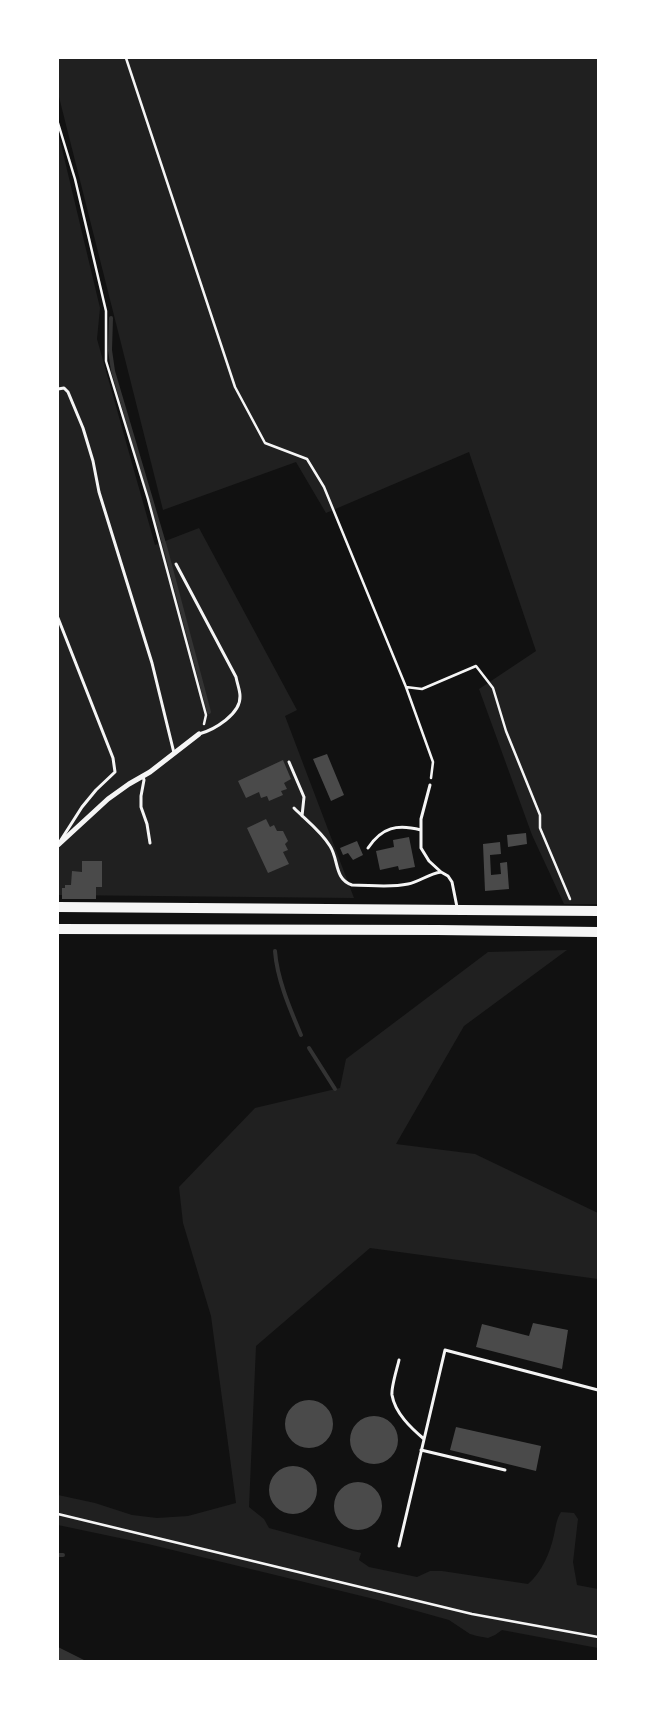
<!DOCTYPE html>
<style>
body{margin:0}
#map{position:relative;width:656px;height:1719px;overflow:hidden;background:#111;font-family:"Noto Sans",sans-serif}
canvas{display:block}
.frame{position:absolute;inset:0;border:59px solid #fff;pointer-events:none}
</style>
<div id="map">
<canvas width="656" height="1719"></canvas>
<div class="frame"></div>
</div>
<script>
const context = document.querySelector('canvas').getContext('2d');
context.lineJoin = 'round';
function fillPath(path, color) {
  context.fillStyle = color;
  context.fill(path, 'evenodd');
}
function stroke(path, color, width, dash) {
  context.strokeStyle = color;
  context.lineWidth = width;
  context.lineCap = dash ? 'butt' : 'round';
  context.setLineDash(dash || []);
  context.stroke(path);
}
const green = new Path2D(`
 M58,58h540v846h-34l-32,-69 -53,-146 57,-38 -67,-199 -143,61 -30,-51 -133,48 -105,-417z
 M58,132l42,176 -3,31 58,206 44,-17 98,182 -12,6 69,182 -296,-3z
 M567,950l-103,76 -68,118 79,10 123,59v66l-228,-31 -114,98 -7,161 15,12 5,9 92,25 -2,7 10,7 48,10 13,-6h12l86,13c14,-12 22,-31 26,-49 2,-9 2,-15 7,-23l13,1 4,6 -5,43 4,23 21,4v59l-96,-18 -7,5 -7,3 -11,-2 -7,-2 -21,-14 -75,-21 -226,-55 -90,-19v-30l37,8 37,12 25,3 31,-2 48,-13 -25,-187 -28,-93 -4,-36 76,-79 85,-20 6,-29 142,-107z`);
const water = new Path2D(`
 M58,1647l28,14h-28z`);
const stream = new Path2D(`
 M111,318l-1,32 3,21 53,179 43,162
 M275,951c2,28 15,58 26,84
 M309,1048l26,41
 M58,1555h5`);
const building = new Path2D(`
 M327,754l17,41 -13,6 -18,-42z
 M283,760l8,19 -7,4 3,6 -6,2 2,4 -14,6 -2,-5 -6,2 -2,-6 -13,6 -8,-17z
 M266,819l4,8 4,-2 3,6h6l5,10 -3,3 3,6 -5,2 6,12 -21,9 -21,-45z
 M526,833l1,11 -19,3 -1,-12z
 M409,837l6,30 -16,3 -1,-4 -18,4 -4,-19 18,-4 -1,-7z
 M357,841l6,14 -10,5 -5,-7 -5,2 -3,-7z
 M500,842l1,12 -11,1 1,20 10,-1 -1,-11 7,-1 2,27 -24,2 -2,-47z
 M82,861h20v26h-6v12h-34v-11h3v-3h6l1,-14 10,1z
 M533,1323l35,7 -6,39 -86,-22 6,-23 47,12z
 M285 1424a24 24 0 1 1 48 0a24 24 0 1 1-48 0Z
 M350 1440a24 24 0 1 1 48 0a24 24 0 1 1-48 0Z
 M456,1427l85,19 -5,25 -86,-21z
 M269 1490a24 24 0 1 1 48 0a24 24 0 1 1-48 0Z
 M334 1506a24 24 0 1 1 48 0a24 24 0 1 1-48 0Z`);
const path = new Path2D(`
 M126,58l109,329 30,56 42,16 17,28 82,200 16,2 54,-23 17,22 13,43 34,84v13l30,71
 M58,123l17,56 31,132v50l42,138 58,216 -2,9
 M406,687l27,75 -2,16
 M58,1514l414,100 126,23`);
const service = new Path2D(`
 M58,389l6,-1 4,4 15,36 10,33 6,31 53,171 22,90
 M176,564l60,113c1,6 4,13 4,19 1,18 -26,34 -41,38
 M58,618l55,140 2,14 -19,18 -14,17 -23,36 -1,-1
 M289,762l15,35 -2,19
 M143,777l1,3 -3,16v11l6,17 3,19
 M430,785l-9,34v29l8,13 12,11 7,4 4,6 5,25
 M294,808c12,12 27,23 36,38 9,14 4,33 22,39 18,0 38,3 56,-1 11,-2 20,-10 33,-12
 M368,848c14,-21 29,-24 53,-18
 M399,1360c-2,9 -8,27 -7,35 3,18 19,33 32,44
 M421,1450l84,20
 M399,1546l46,-196 153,40`);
const minor = new Path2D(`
 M58,845l50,-46 21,-15 21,-12 49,-38`);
const primary = new Path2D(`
 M58,907l540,4
 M58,929l379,1 161,2`);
fillPath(green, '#202020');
fillPath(water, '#333');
stroke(stream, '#333', 4);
fillPath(building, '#4a4a4a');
stroke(path, '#f5f5f5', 2.5);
stroke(service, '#f5f5f5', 3);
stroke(minor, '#f5f5f5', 5);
stroke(primary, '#f5f5f5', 10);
</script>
